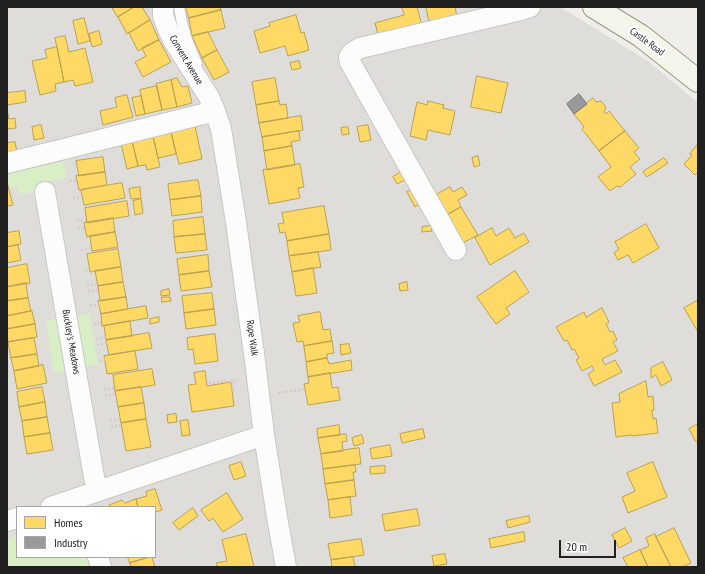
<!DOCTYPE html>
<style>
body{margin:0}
#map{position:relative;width:705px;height:574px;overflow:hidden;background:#efeee9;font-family:"PT Sans Narrow",sans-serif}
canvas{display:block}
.frame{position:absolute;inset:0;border:8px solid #202020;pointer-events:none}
.legend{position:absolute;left:16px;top:506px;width:140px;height:52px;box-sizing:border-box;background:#fff;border:1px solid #a6a6a6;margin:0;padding:5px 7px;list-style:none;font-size:12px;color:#202020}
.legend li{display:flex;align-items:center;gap:8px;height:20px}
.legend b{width:20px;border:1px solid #a6a6a6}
.scale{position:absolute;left:559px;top:540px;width:57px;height:18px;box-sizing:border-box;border:2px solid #202020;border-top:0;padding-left:5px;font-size:12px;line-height:14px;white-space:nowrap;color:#202020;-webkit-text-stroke:3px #fff;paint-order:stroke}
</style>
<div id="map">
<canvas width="705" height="574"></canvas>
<div class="frame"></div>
<ul class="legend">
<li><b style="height:11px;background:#ffd966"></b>Homes</li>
<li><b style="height:11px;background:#999"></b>Industry</li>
</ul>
<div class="scale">20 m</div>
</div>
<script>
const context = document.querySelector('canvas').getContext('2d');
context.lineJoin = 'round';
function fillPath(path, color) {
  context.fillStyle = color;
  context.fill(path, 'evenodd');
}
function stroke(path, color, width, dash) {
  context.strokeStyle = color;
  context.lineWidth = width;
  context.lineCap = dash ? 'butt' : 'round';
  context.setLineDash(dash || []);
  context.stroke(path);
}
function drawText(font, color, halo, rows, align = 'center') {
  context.font = font + ' "PT Sans Narrow",sans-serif';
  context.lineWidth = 4;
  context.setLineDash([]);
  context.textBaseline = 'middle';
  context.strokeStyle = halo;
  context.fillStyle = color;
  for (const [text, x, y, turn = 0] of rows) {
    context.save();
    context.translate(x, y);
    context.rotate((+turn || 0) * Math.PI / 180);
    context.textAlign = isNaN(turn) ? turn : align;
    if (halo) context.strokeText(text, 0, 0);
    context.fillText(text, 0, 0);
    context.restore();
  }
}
const residential = new Path2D(`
 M7,7h553l88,54 50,42v464h-691zM17,507h138v50h-138z`);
const grass = new Path2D(`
 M64,161l2,17 -23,4 2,9 -25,3 -4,-8 -7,2 -2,-10v-4z
 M89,314l9,50 -14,3 -8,-51z
 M58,319l8,52 -12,2 -8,-52z
 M17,535v22h71l3,10h-84v-28z`);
const homes = new Path2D(`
 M112,7h22l-16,10z
 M134,7h8l8,13 -23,14 -9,-17z
 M186,7h34l1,3 -32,8z
 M402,7h15l5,19 -43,12 -4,-15 29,-8z
 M426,7h29l2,10 -27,7z
 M221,10l4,18 -33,8 -3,-18z
 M296,15l5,18 3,-1 5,18 -21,6 -3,-10 -25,7 -6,-22 16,-5 -1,-3z
 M84,18l6,23 -12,3 -5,-23z
 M150,20l9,20 -21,11 -9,-18z
 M99,31l3,13 -10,3 -3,-13z
 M208,32l9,18 -15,8 -10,-22z
 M65,36l4,16 16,-4 8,34 -18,4 -2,-6 -9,2 -9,-44z
 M159,40l12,22 -28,15 -8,-15 11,-6 -4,-8z
 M57,47l7,35 -9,2 1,7 -16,4 -8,-34 15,-3 -2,-8z
 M217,50l12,22 -15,8 -12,-22z
 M299,61l2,7 -9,2 -2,-7z
 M477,76l31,7 -7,30 -30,-6z
 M177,78l5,9 6,-1 4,17 -15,4 -6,-27z
 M275,78l4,23 -23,4 -4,-23z
 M171,80l6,27 -15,3 -6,-26z
 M157,86l5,24 -17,4 -5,-24z
 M25,91l1,11 -19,3v-12z
 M127,95l6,22 -30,8 -3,-14 17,-4 -2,-9z
 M141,96l4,18 -9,2 -4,-18z
 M593,98l3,4 5,-1 5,6 -2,5 2,2 3,-3 16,20 -26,20 -17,-22 2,-2 -10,-13z
 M279,101l1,4 6,-1 2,14 -29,5 -3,-18z
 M428,101l16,4 -1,3 12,3 -5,24 -22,-5 -2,10 -16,-4 7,-34 10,3z
 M7,110l2,9 6,-1 1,10 -9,1z
 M301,116l2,14 -41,7 -3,-14z
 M41,125l3,13 -10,2 -2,-13z
 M368,125l3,15 -11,2 -3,-15z
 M195,126l7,33 -23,5 -8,-32z
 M348,127l1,7 -7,1 -1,-7z
 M299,131l1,9 -9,2 1,4 -28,5 -2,-14z
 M625,131l14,17 -5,4 6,7 -10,8 6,7 -16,13 -3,-1 -7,5 -12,-14 13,-10 -12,-16z
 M171,132l5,22 -18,4 -5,-22z
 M153,136l7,31 -13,3 -1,-5 -8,1 -6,-25z
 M132,141l6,25 -11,3 -6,-25z
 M15,142l2,10 -10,2v-11z
 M698,144v28l-3,3 -11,-11 8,-9 -2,-1z
 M292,146l3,19 -28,5 -3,-19z
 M478,156l2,9 -6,2 -2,-9z
 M103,157l2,15 -26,4 -3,-15z
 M664,158l4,5 -21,14 -4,-5z
 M300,164l4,23 -6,1 2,10 -31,6 -6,-34z
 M105,172l2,13 -28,5 -3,-14z
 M401,172l4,8 -8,4 -4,-7z
 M198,180l3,16 -31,4 -2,-16z
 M7,182l6,23 -6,1z
 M122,183l3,15 -41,7 -3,-15z
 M140,187l1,11 -10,1 -2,-10z
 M450,187l3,5 9,-5 5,8 -9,5 3,7 -16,9 -12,-19z
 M413,189l8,14 -6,4 -8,-15z
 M201,196l1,16 -30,4 -2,-16z
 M141,199l2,14 -8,2 -2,-14z
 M127,201l2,15 -42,7 -2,-15z
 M324,206l5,28 -42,7 -2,-9 -5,1 -2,-9 6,-1 -2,-10z
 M461,207l17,28 -17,9 -16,-28z
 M203,217l2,17 -31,3 -1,-16z
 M113,218l2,14 -28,5 -3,-14z
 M646,224l13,24 -26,15 -5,-8 -10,5 -4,-7 5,-4 -4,-7z
 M431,226l1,5 -10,1v-5z
 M492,228l4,8 13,-8 6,10 9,-5 5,9 -39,23 -15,-27z
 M19,231l2,13 -14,3v-14z
 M115,232l3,15 -26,4 -2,-15z
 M205,234l2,16 -31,3 -2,-16z
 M329,234l2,16 -42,6 -2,-15z
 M18,245l3,15 -14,3v-16z
 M118,249l3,18 -31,5 -3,-18z
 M318,252l3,15 -29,5 -3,-16z
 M208,255l1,16 -30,4 -2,-16z
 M27,264l3,19 -23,4v-19z
 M121,267l2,15 -25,4 -3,-15z
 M313,268l4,25 -21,3 -4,-24z
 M209,271l3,16 -31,4 -2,-16z
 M515,271l14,21 -23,16 4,6 -14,10 -19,-27z
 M123,282l3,15 -26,4 -2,-15z
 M407,282l1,8 -8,1 -1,-7z
 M26,283l2,15 -21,3v-14z
 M169,289l1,6 -9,1v-5z
 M212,293l2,16 -30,4 -2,-17z
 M126,297l2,12 -27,5 -3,-13z
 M162,297h8l1,4 -9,1z
 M28,298l3,13 -24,5v-15z
 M697,301l1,2v29l-14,-24z
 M146,306l2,12 -46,8 -1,-12z
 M602,308l7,14 -3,2 4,8 3,-1 4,9 -4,2 5,9 -16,8 3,6 10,-5 7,12 -28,14 -6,-12 6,-4 -2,-4 -10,5 -6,-11 3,-2 -5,-9 -2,1 -5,-10 -3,1 -8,-14 28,-15 2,5z
 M214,309l2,16 -30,4 -2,-16z
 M32,311l3,13 -28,5v-13z
 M320,312l3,18 7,-1 2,12 -28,5 -1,-5 -6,1 -4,-19 7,-1 -2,-6z
 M159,317v5l-9,2v-5z
 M130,321l2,15 -26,4 -2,-14z
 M35,324l2,13 -29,5 -1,-13z
 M149,333l3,15 -43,7 -3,-15z
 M215,334l3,27 -23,3 -2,-15 -5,1 -1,-12z
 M34,338l3,16 -26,4 -3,-16z
 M332,341l2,12 -7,1v4l-21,4 -2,-16z
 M349,344l2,9 -10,2 -1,-10z
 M135,351l3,18 -31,5 -3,-18z
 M37,354l2,12 -25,5 -3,-13z
 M327,358l2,6 22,-4 1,10 -44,7 -2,-15z
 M663,362l9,18 -11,6 -5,-11 -5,3v-10z
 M43,365l4,18 -30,6 -3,-18z
 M152,369l3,16 -40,6 -2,-16z
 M205,371l2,15 24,-4 3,24 -42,6 -4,-27 8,-1 -2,-11z
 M330,373l2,15 6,-1 2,13 -32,5 -4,-21 5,-1 -1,-6z
 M646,381l2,16 5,-1 1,14h-2l1,9 3,-1 2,15 -26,3 -1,-1 -15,2 -4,-34 8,-1 -1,-8z
 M42,387l3,15 -26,5 -2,-15z
 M141,387l3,16 -26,4 -3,-16z
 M45,402l2,15 -25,4 -3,-14z
 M144,403l2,16 -25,4 -3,-16z
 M176,414l1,8 -9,1 -1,-8z
 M47,417l3,16 -26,4 -2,-16z
 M146,419l5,28 -25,4 -5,-28z
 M188,420l2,15 -8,1 -2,-15z
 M698,424v17l-2,1 -7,-13z
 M339,425l1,10 -22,3 -1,-9z
 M423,429l2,9 -23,5 -2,-9z
 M50,433l3,17 -26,4 -3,-17z
 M346,434l1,7 -5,1 1,9 -22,3 -3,-16z
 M362,435l2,8 -10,3 -2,-8z
 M390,445l2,11 -20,3 -2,-10z
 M359,448l2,16 -38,5 -2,-15z
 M241,462l5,14 -12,4 -5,-14z
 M653,462l14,35 -39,16 -6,-16 13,-6 -8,-18z
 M355,465l1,7h-3l1,8 -29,4 -2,-15z
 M385,466v7l-15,1v-7z
 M354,480l2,16 -28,4 -3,-16z
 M155,489l7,21 -7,2v-5h-17l-2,-8 11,-3 -1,-4z
 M227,493l16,26 -20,13 -10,-14 -4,3 -8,-11z
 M350,497l2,18 -22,3 -2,-18z
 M136,499l2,8h-28l-1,-2 13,-5 3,3z
 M193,508l5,8 -19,14 -6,-7z
 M417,509l3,16 -35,6 -3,-16z
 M529,516l1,6 -22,6 -2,-7z
 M625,528l7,13 -13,7 -7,-13z
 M674,528l17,35 -9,4h-11l-15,-30z
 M524,532l1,9 -34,7 -2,-9z
 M246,534l8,33h-37l-1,-4 11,-2 -5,-21z
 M655,534l1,3 15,30h-23l-8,-17 9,-4 -3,-8z
 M361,539l3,16 -33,5 -3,-16z
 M640,550l8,17h-20l-5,-9z
 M445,554l2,10 -13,2 -2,-10z
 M128,557h21l-19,6z
 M149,557h3l3,10h-24l-1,-4z
 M353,557l2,10h-23l-1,-7z`);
const industry = new Path2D(`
 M579,94l8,10 -13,10 -7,-10z`);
const path = new Path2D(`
 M70,181l7,-1
 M73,198l9,-1
 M77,221l9,-1
 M78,229l7,-1
 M81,250l11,-2
 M85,270h4
 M87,285l10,-1
 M88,291l10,-1
 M90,306l9,-2
 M94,324l8,-1
 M96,339l10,-2
 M97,345l10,-2
 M100,361l5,-1
 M232,381l1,10
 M209,383l29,-3
 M104,389l11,-1
 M278,393l27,-4
 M105,396l11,-2
 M110,421l10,-2
 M111,427l10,-2`);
const service = new Path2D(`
 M179,7l3,16 5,17 10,24`);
const minor = new Path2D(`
 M163,7v9l4,11 6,13 36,57 6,14 6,18 15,93 19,139 9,74 13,82 9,50
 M7,163l57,-14 151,-38
 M45,192l49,285 4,14
 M456,250l-106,-188 -1,-5 3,-4 8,-5 161,-38 9,-3
 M51,507l213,-72
 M7,521l10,-3
 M98,557l3,10`);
const secondary = new Path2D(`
 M594,7l47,29 57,45`);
const streetNames = [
 ["Castle Road",647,42,36],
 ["Convent Avenue",186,60,59],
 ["Rope Walk",252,338,82],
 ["Buckley's Meadows",71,342,80]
];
fillPath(residential, '#deddda');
fillPath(grass, '#d8efc5');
fillPath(homes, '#ffd966');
stroke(homes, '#bca251', 1);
fillPath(industry, '#999');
stroke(industry, '#757575', 1);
stroke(service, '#c7c7c5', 12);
stroke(minor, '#c7c7c5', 22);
stroke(secondary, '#969a7f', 24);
stroke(path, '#d8cbc7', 2.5, [2, 2]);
stroke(service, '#fdfcfc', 10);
stroke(minor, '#fdfcfc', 20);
stroke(secondary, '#f3f5eb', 22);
drawText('10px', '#202020', '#fff', streetNames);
</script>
